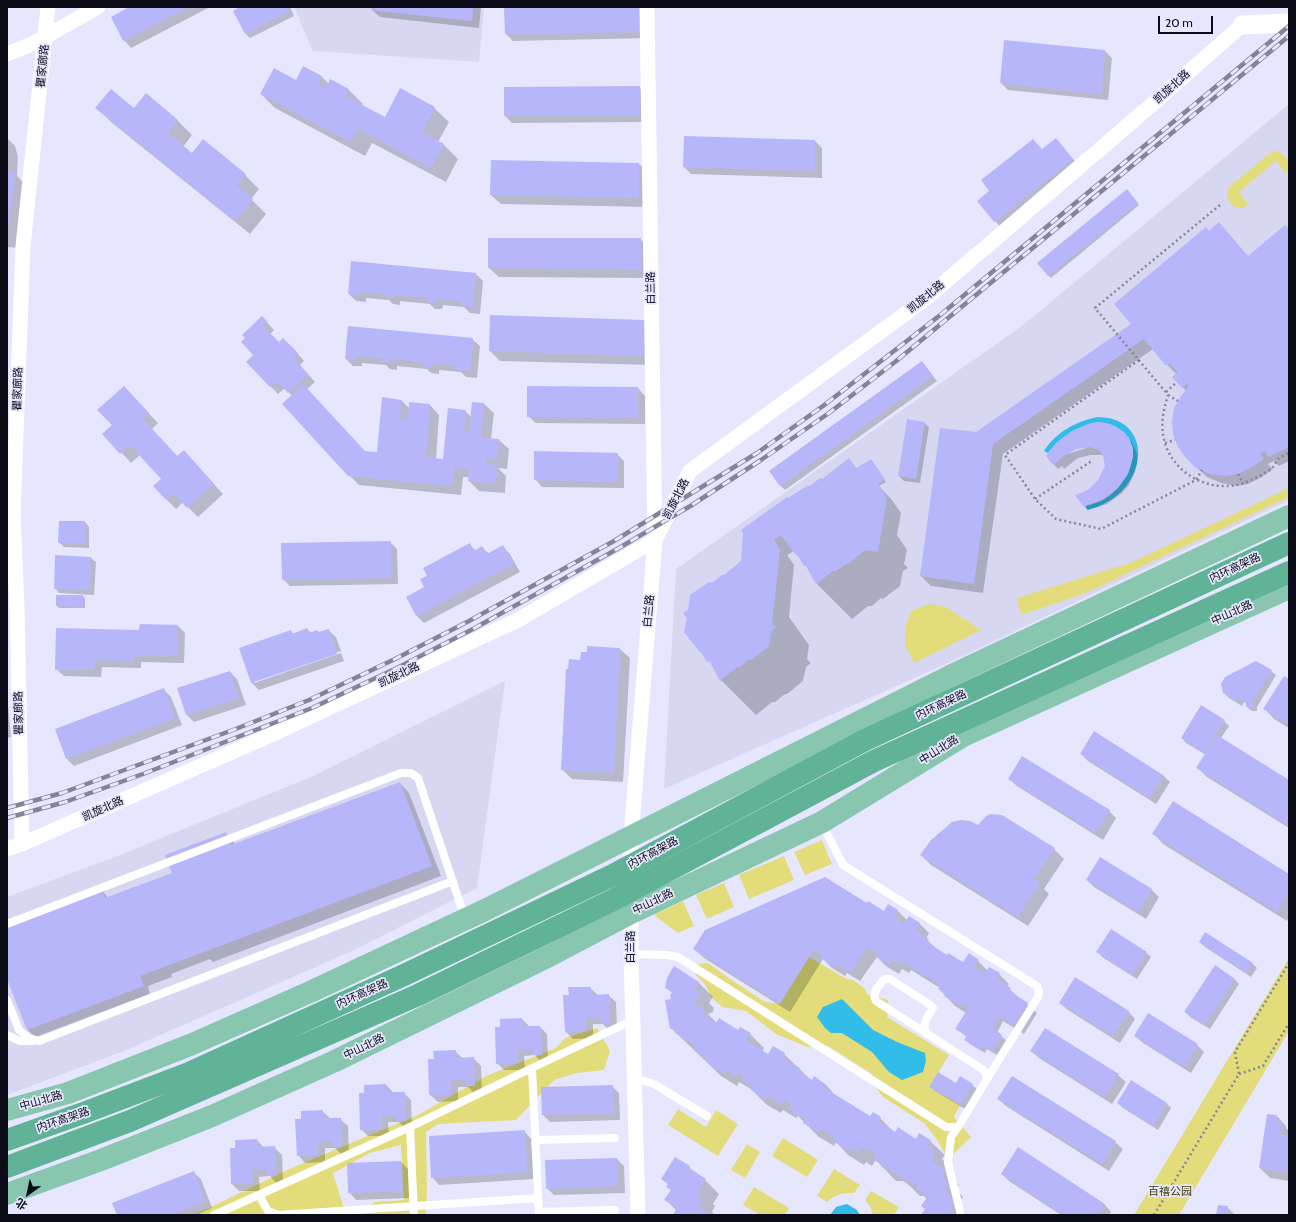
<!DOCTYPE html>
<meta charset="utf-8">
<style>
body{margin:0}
#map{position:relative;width:1296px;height:1222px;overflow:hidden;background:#e6e7fe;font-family:Cabin,"Noto Sans SC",sans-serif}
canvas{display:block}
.frame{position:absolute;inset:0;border:8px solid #0b0b17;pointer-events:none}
.north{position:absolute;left:8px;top:1174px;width:40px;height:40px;-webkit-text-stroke:3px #e6e7fe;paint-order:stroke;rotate:213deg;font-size:11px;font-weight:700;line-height:16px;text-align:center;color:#0b0b17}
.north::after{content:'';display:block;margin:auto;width:14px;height:18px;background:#0b0b17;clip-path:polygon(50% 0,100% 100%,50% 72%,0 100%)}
.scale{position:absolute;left:1158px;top:16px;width:55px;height:18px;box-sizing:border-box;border:2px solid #0b0b17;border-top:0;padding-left:5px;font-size:12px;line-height:14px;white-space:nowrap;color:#0b0b17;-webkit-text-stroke:3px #e6e7fe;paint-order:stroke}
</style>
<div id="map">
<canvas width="1296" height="1222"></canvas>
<div class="frame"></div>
<div class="north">北</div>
<div class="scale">20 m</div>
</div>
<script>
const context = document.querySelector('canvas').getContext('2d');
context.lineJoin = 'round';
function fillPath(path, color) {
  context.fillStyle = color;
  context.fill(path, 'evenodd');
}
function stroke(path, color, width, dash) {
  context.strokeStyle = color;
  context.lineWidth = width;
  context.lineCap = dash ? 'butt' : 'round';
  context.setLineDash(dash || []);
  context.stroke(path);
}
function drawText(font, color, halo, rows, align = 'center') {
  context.font = font + ' Cabin,"Noto Sans SC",sans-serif';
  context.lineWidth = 3.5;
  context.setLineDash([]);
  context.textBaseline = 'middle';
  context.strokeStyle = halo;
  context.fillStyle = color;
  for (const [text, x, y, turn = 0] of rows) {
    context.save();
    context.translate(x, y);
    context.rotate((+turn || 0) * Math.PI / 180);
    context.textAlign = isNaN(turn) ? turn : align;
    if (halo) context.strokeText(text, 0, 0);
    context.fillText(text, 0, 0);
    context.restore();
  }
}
const built = new Path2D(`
 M294,7h190l-5,55 -166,-11z
 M1289,104v396l-345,165 -280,124 12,-220 346,-243z
 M505,681l-28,207 -127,64 -226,99 -117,44v-198l108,-40 196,-80z`);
const green = new Path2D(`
 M1275,151l5,1 8,8 1,10 -3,4 -10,-13 -37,31 9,12 -5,4 -11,-2c-5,-8 -7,-11 -3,-19l41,-34z
 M1289,488v9l-203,96 -65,22 -4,-17 113,-35z
 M929,604l17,3 35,23 -67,33 -9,-18 1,-19 5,-15z
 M822,840l10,24 -27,11 -11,-23z
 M784,856l10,24 -45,19 -10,-24z
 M724,883l10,24 -27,12 -11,-24z
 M683,901l11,25 -16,7 -23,-17v-2z
 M809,957l36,21 8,2 11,8 4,7 20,5 -1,17 62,38 -19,31 1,2 29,17 -6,12 17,20 -23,22 -11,-19 -13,-17 -41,-26 -14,-19 3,-4 -44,-28 -21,1 -31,-13 -30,-23 -24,-4 -11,-10 -6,-13 -10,-10 2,-10 11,-1 25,18 32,21 15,2z
 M1289,958v73l-110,184h-45z
 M597,1028l13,23 -6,19 -27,3 -23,7 -38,40 -78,4 -12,8 1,58 -1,25h-68l17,-13 29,-2 -3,-55 -31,8 -37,20 13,42h-154l19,-8 78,-38 129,-54 68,-39 70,-28 9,-10z
 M678,1109l28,18 10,-17 22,14 -20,32 -50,-31z
 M783,1138l35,22 -11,17 -35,-21z
 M747,1144l13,8 -15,26 -14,-8z
 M834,1169l26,16 -6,8c-11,0 -19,1 -27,9l-10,-6z
 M754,1187l35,21 -4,7h-25l-17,-10z
 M871,1191l28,16 -5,8h-21l-3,-9 -5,-6z`);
const water = new Path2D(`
 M1098,417c38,0 51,35 31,65 -9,14 -25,24 -42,28l-1,-4c8,-2 16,-5 23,-10 20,-15 36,-49 10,-67 -11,-8 -24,-8 -37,-2 -14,6 -25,14 -34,26l-4,-2c12,-19 33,-30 54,-34z
 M842,999l31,31 24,12 28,11 1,8 -3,11 -21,8 -13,-8 -17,-20 -30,-19h-11l-6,-5 -8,-11 6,-10z
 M847,1204l10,6 3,5h-30l6,-8z`);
const shadow = new Path2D(`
 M131,7h79l-79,41 -7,-8 -12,-23z
 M242,7h48l4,9 -44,22 -5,-5z
 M373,7h108l-2,21 -99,-11 -8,-7z
 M535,7h108l6,31 -136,3 -7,-7z
 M1005,41l100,10 7,7 -4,42 -100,-10 -7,-7z
 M322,77l7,7 2,-3 18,9 14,14 -1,2 23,12 49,-10 15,14 -11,20 6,3 14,14 -12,23 -74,-39 -7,13 -90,-48 -14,-14 36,-13z
 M639,87l7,8 1,27 -135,1 -7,-7z
 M146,95l32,26 14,14 -9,12 9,7 53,21 14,14 -8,10 15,15 -16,20 -139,-112 -14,-14 37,1z
 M685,137l130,4 7,7v30l-131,-4 -7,-7z
 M7,138l8,8 3,11 -1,19 12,12 -8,60 -14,-1z
 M1056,139l24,28 -78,62 -24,-28z
 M639,164l10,9 -1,34 -147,-3 -10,-9z
 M1129,192l10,13 -88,73 -13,-15z
 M1289,230v231l-10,5 -5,-5 -6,3 5,5 -11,8 -14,7 -12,2 -15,-3 -14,-6 -11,-10 -10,-76 -12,-14 2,-3 -23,-25 -150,105 -20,139 -52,-7 -10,-10 55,-143 156,-109 77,-92 40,25z
 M640,239l10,10v29l-151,-1 -10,-9z
 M352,262l124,12 7,7 -3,33 -10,-1 -6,-6 -21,-2 -1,4h-7l-5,-5 -30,-3v4l-7,-1 -4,-4 -23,-2v4l-10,-1 -7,-7z
 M262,317l12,13 -4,4 9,9 12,3 13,15 -4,4 15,17 -8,7 58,63 13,1 23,-53 9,9 20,-4 9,10 -3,44 8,1 21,-49 6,6 13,-13 10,9 -3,26 8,1 10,9 -2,20 -9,-1 8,8 -1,17 -26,-2 -10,-10 1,-4h-7l-2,18 -102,-10 -10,-10 -57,-79 -7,-8 -7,6 -31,-32 7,-7z
 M645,321l9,44 -154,-4 -10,-10z
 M349,327l123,12 8,7 -3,32 -11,-1 -5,-5 -22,-2v4l-8,-1 -4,-4 -30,-3v4l-7,-1 -4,-4 -24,-2v3h-9l-7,-7z
 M922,362l15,19 -152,109 -5,-5z
 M638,388l7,8v28l-109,-1 -8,-7z
 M133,397l25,26 -6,6 26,28 15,4 30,33 -25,23 -15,-15 -7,7 -10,-10 -4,-20 -22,-24 -9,8 -27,-29 9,-8z
 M924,423l5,4 -9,56 -16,-2 -5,-5z
 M1128,438l5,6 4,9v10l-2,9 -6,13 -7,8 -15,11 -19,6 -4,-4 4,-15 11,-10 7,-15 -2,-11h-13l-13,3 -14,11 -2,-3 -4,3 -11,-13 6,-8zM1088,445l1,2 -21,7 3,-3z
 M617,454l7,7v27l-82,-1 -7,-8z
 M849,459l8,10 14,-9 15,22 -7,4 13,14 9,13 -4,22 10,15 -3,14 4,4 -5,3 -3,15 -17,13 -2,-1 -9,8h-4l-16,13 -35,-35 -7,-13 -16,-20 -7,4 7,10 -5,52 20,28 -2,14 4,4 -5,4 -3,14 -16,13h-2l-10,8h-3l-16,13 -35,-35 -7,-13 -15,-17 -10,-40 23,-26 13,-8 17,-15 46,-61 35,-20z
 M85,522l4,5v21l-25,-1 -5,-5z
 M390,542l7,7 1,35 -108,2 -7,-7z
 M469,544l7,7 6,-4 7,7 14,-7 7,7 10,18 -96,51 -7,-7 -10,-19 19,-9 2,-12z
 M91,558l5,4 -2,33 -35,-2 -4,-5z
 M83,596l2,2v10h-26l-2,-2z
 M178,626l7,7 -1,30 -43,-1v6l-39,-1 -1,10 -37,-1 -8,-7 84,-38z
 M307,629l4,4h8l9,-3 8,7 5,14 -87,30v2l87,-30 3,8 -85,29 -7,-7 -12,-35 50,-17 4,3z
 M620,649l10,9 -7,124 -51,-3 -10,-10 19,-108z
 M1259,663l12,8 5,4 -19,32v4h-5l-5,-4v-3l-3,-2 -2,4 -13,-8 -5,-5z
 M230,672l7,7 9,26 -52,17 -7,-7z
 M1289,680v48l-15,-9 -9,-10z
 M163,689l8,8 11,28 -108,41 -7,-7 -11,-29z
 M7,693l4,44 -4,1z
 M1202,707l22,14 5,5 -8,12 68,43v47l-82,-51 -9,-9 8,-13 -20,-12 -4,-5z
 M1081,754l82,21 7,7 -14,22 -68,-43z
 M1009,779l100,32 7,7 -13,22 -86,-54z
 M400,783l9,10 32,83 -228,86 -3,-3 -39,15 1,3 -24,9 2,8 -115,43 -7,-7 -21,-54 94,-87 7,9 67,-20 51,-45 10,12z
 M978,827l76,22 10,10 -20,30 5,5 -21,32 -97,-61 -10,-10z
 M1154,834l135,41v42l-2,4 -124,-77z
 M1101,858l51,32 7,7 -13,22 -52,-32 -7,-7z
 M867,905l17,7 5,-7 9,6 9,9 12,3 10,10 -3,6 12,11 9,6 16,7 15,-2 10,10 11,3 10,10 -2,3 30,26 -13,21 -21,-13 -6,12 9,7 -9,15 -10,-6 -2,4 -15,-9 -4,-4 1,-3 -10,-8 9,-16 -11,-7 -16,-17 1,-1 -29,-18 -2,3 -7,-4 -3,5 -13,-8 -9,-9 -17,24 -13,-8 -2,3 -13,-8 -9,-9 -33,53 -86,-54 -10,-9z
 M1200,942l52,21 5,5 -6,9 -46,-30z
 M1098,952l48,1 5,4 -14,22 -35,-22z
 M1234,979l5,5 -29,45 -20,-12 -4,-5z
 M698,982l15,15 -4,6 5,5 -1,4 -5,2 9,9 21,9 12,2 14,14 -2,4 6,4 16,-2 28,27 13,3 12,13 33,21h10l15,15 21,7 14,1 15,14 -3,4 6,6v9l11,11 -3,5 7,7 -5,7 6,5 1,6h-43l4,-6 1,-10 -3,-3h-4l-10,-10 -7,-5h-7l-18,-19 -3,-1 -3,5 -6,-4 -2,3 -16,-10 -12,-13 -2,4 -15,-9 -21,-21 -2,2 -13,-8 -2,3 -14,-8 -16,-16 -12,-7 -2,4 -16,-10 -50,-48 1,-29 1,-5 -7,-7z
 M590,988l8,7h10l8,7 1,28h-8l-6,-6h-10v14l-20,1 -7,-7 4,-36z
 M1060,1003l68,8 7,8 -15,24 -52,-33z
 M522,1019l8,8h10l7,7 1,27 -7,1 -6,-7 -11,1 1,14h-21l-7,-7 4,-35z
 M1045,1029l73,46 8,7 -14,22 -73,-46 -8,-7z
 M1135,1036l62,9 7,7 -13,21 -48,-30z
 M455,1051l8,8 10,-1 8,8 1,27h-8l-6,-6h-10v14l-20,1 -8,-7 5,-35z
 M1132,1082l35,22 4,4 -13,22 -35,-22 -5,-5z
 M956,1084l16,1 5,4 -12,20 -30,-18 -5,-5z
 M386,1085l8,8h10l7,7 1,28h-7l-6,-6h-11l1,14h-21l-7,-7 4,-35z
 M612,1086l7,7 1,27 -70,2 -7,-7 -1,-27z
 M999,1099l116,43 8,7 -14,22 -103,-65z
 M322,1111l8,7 10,1 8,7 1,27 -8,1 -6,-6h-10v14l-20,1 -7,-8z
 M1277,1116l9,10v2l3,3v50l-19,-3 -10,-10z
 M524,1131l7,8 3,40 -95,6 -7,-8z
 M257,1140l7,8h11l7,7 1,27 -7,1 -6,-7 -11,1 1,14h-21l-7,-7 -1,-35h5z
 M617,1159l7,7 1,27 -71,2 -7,-7z
 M401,1162l7,7 1,29 -53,2 -7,-8z
 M689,1167l8,8 8,5 14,14 -6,10 2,2 -3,6 3,3h-41l3,-4 -11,-11 6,-9 -4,-4 1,-2 -7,-6z
 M193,1172l8,7 11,29 -16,7h-78z
 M1002,1174l102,30 7,8 -2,3h-48l-52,-34z
 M1227,1207l8,8h-18z`);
const building = new Path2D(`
 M129,7h60l-66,34 -12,-24z
 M240,7h48l2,4 -45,23 -12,-23z
 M372,7h101l-1,14 -101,-11z
 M504,7h138v25l-137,2z
 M1004,40l101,10 -4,44 -101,-11z
 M303,66l19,10 -4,8 8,5 4,-10 19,10 -4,7 40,21 15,-29 35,19 -13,25 22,12 -13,24 -73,-39 -7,13 -91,-48 14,-26 22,12z
 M640,86v30h-136v-29z
 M111,89l23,19 12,-15 32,27 -10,13 24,20 11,-14 43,35 -10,12 17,13 -18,22 -140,-113z
 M684,136l131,4v31l-132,-4z
 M1056,138l17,21 -79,63 -17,-21 12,-10 -8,-11 52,-41 9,10z
 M491,160l148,3v35l-149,-3z
 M7,169l8,4 -7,55h-1z
 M1127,189l11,14 -90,73 -11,-13z
 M1219,222l29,34 37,-31 4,4v218l-21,10 -3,-6 -5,3 4,5 -12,8 -14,7 -12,2 -16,-2 -14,-6 -11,-11 -7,-10 -5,-13 -1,-13 2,-13 7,-12 8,-10 -2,-2 -5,4 -10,-11 6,-5 -9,-9 -3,3 -22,-27 -151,105 -19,140 -54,-8 20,-148 36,4 155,-108 -17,-20 92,-77 3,4z
 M488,238h153v31l-153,-1z
 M351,261l125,12 -3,34 -12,-1 1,-5 -26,-2 -1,4 -9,-1 1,-4 -33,-3 -1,3 -8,-1v-3l-26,-3v4l-11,-1z
 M490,315l155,5 -1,36 -155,-5z
 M262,316l6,6 -5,4 16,16 4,-4 15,15 -5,5 15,16 -20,19 -11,-12 -7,6 -24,-25 7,-7 -12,-13 4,-4 -3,-3z
 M348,326l125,12 -3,33h-12v-5l-26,-3v4h-9v-5l-33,-3v4l-8,-1v-4l-26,-2 -1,4 -10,-1z
 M922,361l11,15 -153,110 -11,-15z
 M303,384l62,67 12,1 5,-55 19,3 -1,20h8l1,-18 21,2 -4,53 17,2 5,-51 18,2 -2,21h5l3,-29 12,1 -3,36h3v-1l15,1 -2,21 -11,-1v5l11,1 -1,19 -28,-3 1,-12 -15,-2 -2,19 -104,-10 -66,-72z
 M124,386l25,27 -6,6 34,37 7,-6 30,34 -27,24 -14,-15 -7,7 -13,-14 8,-7 -31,-34 -10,9 -18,-20 10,-9 -15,-15z
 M527,386l111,1v31l-111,-1z
 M907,419l18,3 -9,57 -18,-3z
 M1097,422l9,1 9,3 9,6 5,6 4,10v9l-5,17 -10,14 -16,12 -19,6 -8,-11 13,-5 10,-10 7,-14 -2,-10 -3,-5 -9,-4 -14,2 -13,7 -11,9 -7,-9 10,-13 16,-12 16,-7z
 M534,451l84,2 -1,29 -83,-2z
 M849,458l7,10 15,-9 14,20 -7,5 9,14 -9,54 -13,-2 -17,14h-2l-10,7h-3l-17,13 -10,-18 -3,-1 -5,-10 -3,-1 -14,-19 -7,5 6,10 -8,74 4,3 -5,5 -2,14 -18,14 -2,-1 -9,8h-3l-17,14 -10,-19h-3l-6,-10 -2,-1 -15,-19 3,-14 -4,-5 5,-3 2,-15 19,-13 3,1 10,-8h2l17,-14 2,-28 -2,-3 46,-33 1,1 19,-12h3l10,-8 2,1z
 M59,521h26v22h-27z
 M391,541v37l-109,2 -1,-37z
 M470,543l4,8 8,-5 5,8 16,-9 11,19 -98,52 -10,-19 18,-10 -4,-8 7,-3 -4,-8z
 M55,555l36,2 -1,33 -36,-1z
 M56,595h27v12l-27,-1z
 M140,624l38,1 -1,31 -43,-1v6l-39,-1 -1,10h-39l1,-42 83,2z
 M307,628l2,5 8,-3 1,2 11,-3 8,25 -86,29 -12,-35 52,-18 1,4z
 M587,646l33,2 -6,125 -53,-3 5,-101h2l1,-10 11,1 1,-8h6z
 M1256,661l16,9 -20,32 1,5h-7v-5l-7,-4 -2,4 -14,-9 -2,-9 4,-7z
 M230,671l9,27 -53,17 -9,-27z
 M1284,676l5,3v46l-26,-16z
 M164,688l11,30 -109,41 -11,-30z
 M1201,705l24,15 -21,33 -23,-15z
 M1094,731l69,44 -14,23 -69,-44z
 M1217,735l72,45v46l-93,-58z
 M1022,756l88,54 -15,23 -87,-54z
 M400,782l32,84 -292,110 4,10 -117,44 -20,-51v-55l94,-36 4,10 67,-25 -7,-18 61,-23 5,13z
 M1173,801l116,73v18l-12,20 -125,-78z
 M991,814l11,1 53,33 -21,31 6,4 -22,34 -98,-62 11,-15 21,-18 9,-2 9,1 8,4 8,-9z
 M1100,857l52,32 -14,23 -52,-32z
 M825,877l42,26 1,-2 16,10 4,-7 10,6 -4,7 10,7 5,-8 11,7 -5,8 14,8 -2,3 20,13 1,-2 15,9 6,-9 10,7 -5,7 11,7 4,-7 11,6 -4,6 15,9 -2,3 19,12 -14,22 -15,-9 -7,12 10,7 -10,17 -10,-7 -2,5 -16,-10 3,-4 -12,-7 14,-22 -7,-4 -2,3 -16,-10 2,-2 -8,-5 3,-3 -40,-25 -2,3 -7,-4 -3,5 -14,-9 2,-3 -10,-6 -17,26 -13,-9 -2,3 -14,-9 2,-3 -9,-6 -34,54 -87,-54 12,-19z
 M1111,929l36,23 -15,23 -36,-23z
 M1205,932l48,31 -7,10 -47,-31z
 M1215,965l20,14 -30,46 -21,-13z
 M674,966l25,16 -5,7 6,4 -1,5 -5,1 3,9 5,-2 3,6 -2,3 13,8 3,-5 19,12 2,-3 11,6 -5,7 22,14 5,-8 12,7 -3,4 18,11 -2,3 14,9 2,-4 11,8 -2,3 47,29 3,-4 8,5 -3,4 17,11 3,-5 18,12 3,-6 12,7 -4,6 8,4 -3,6 3,2 -3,4 14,8 -5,7 8,5 -5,8 6,4 3,12 -3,5 5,3 -1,1h-33l4,-6 -4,-3 7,-10 -12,-7 2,-3 -8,-5 -5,1 -1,-4 -16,-10 -7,-1v-3l-8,-5 3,-6 -8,-5 -2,3 -5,-4 -3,5 -7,-4 -2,3 -16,-10 1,-4 -13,-8 -2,3 -16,-9 2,-4 -15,-9 2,-5 -7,-5 -3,4 -13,-8 -2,4 -16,-10 2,-3 -12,-7 3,-5 -5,-3 -3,4 -11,-7 -2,4 -17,-11 2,-3 -14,-9 2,-4 -22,-14 3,-4 -7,1 -5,-29 6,-1 -1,-5 4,-1 -9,-5 2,-10z
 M1075,977l54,34 -16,25 -54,-33z
 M568,987h23v8l18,-1 1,29h-9v-6h-15v14l-21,1 -2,-37h6z
 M1148,1013l50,31 -14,23 -50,-31z
 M522,1018l1,8h17l2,29h-9l-1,-6h-14v14l-22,1 -1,-37h5v-8z
 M1045,1028l74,46 -14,23 -75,-46z
 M456,1050v8l18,-1 1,29h-9v-6h-15v15h-22l-1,-36h6l-1,-8z
 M938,1072l18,11 4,-7 13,8 -13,21 -31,-18z
 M1012,1076l104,65 -14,23 -105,-65z
 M1131,1080l36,23 -14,23 -36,-23z
 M386,1084l1,8h18l1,29h-9l-1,-6h-14v14l-22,1 -1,-37h5v-8z
 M613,1085l1,28 -72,2 -1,-28z
 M323,1110v8h18l1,29h-9v-6h-15v14l-21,1 -2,-37h6v-8z
 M1267,1114l10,1 -1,7 6,1 -2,12 9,1v37l-30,-5z
 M525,1130l2,42 -96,6 -2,-42z
 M257,1139l1,8 17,-1 1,30h-9v-7l-15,1 1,14h-22l-1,-36h5v-8z
 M1018,1147l87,57 -8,11h-34l-62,-41z
 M675,1157l15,9 -1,2 17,11 -7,11 2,1 -4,7 6,3 -4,6 12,8h-38l4,-7 -13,-8 7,-10 -5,-3 2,-3 -7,-5z
 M617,1158l1,28 -72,3 -1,-29z
 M401,1161l1,30 -54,2 -1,-30z
 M194,1171l12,30 -35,14h-54l-5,-12z
 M1218,1205l10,1 -1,7h6l-1,2h-16z`);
const path = new Path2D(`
 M1220,205l-125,103 73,87c-4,13 -7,26 -5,39 5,37 45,61 81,49 8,-3 23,-10 29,-16 2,-2 3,-6 5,-8 3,-3 8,-4 11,-6
 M1139,360l-134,95 30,44 21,20 45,10 95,-49 6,-10
 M1166,392l11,-10
 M1168,395l10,6
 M1165,443l10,-3
 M1238,474l5,9
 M1035,499l58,-39
 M1239,1074l24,-8 26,-43
 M1154,1215l85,-141 -4,-22 54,-89`);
const service = new Path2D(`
 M822,824l21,41 194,121 2,6 -1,5 -51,82
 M7,924l394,-151h10l7,5 47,140
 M631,954l36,1 11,2 268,170h12l29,-48 -1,-6 -4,-4 -106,-68c-5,-8 3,-15 8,-22h6l39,25 4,4c-6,10 -11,14 -7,25
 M7,1000l12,30 10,8 10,3 414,-160
 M7,1035l13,6h14
 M532,1068l101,-48
 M634,1081h10l10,3 53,32
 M958,1127l-7,10 -3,26 13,52
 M536,1140l79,-2
 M259,1195l9,16 10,4 260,-17
 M539,1212l76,-2
 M214,1215l196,-88
 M414,1215l-4,-88 122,-59 7,147`);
const minor = new Path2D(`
 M7,54l25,-10 66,-37
 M22,844l-5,-239 -4,-89 10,-270 25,-239
 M7,849l15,-5 249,-109 247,-115 137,-80 35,-69 234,-171 224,-192 94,-83
 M631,873v-36l24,-297 -8,-533
 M631,905v49l7,261`);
const tertiary = new Path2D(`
 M1242,25l47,-2`);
const primary = new Path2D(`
 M7,1110l61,-17 122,-48 120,-53 175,-82 465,-234 339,-160
 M7,1194l94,-34 111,-44 123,-55 214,-105 82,-43 191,-91 141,-86 326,-148`);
const trunk = new Path2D(`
 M7,1140l79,-28 103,-39 213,-97 211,-101 252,-135 424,-197
 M7,1167l123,-46 288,-126 195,-95 261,-139 415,-189`);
const rail = new Path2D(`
 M7,808l55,-15 171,-63 76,-30 86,-41 74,-38 145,-80 143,-88 66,-47 116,-90 350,-290
 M7,818l58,-16 78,-28 169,-66 87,-41 74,-38 146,-81 73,-43 69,-45 68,-47 66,-51 394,-326`);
const streetNames = [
 ["瞿家廊路",43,66,-84],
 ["凯旋北路",1172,87,-42],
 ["白兰路",651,288,-91],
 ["凯旋北路",926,297,-39],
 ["瞿家廊路",18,389,-88],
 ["凯旋北路",676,499,-63],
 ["内环高架路",1235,568,-25],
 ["白兰路",649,611,-85],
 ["中山北路",1232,613,-24],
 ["凯旋北路",399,675,-25],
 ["内环高架路",941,705,-25],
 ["瞿家廊路",19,713,-91],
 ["中山北路",939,750,-32],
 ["凯旋北路",103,809,-24],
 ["内环高架路",653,853,-28],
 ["中山北路",653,902,-26],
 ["白兰路",631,947,-90],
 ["内环高架路",362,994,-24],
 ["中山北路",364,1047,-26],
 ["中山北路",41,1101,-16],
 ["内环高架路",63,1120,-19]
];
const parkNames = [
 ["百禧公园",1170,1192]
];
fillPath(built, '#d7d7f2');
fillPath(green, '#e2dc7b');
fillPath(water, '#32bce9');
fillPath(shadow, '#0003');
fillPath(building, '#b8b6fb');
stroke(path, '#868699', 2.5, [2, 3]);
stroke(service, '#fff', 8);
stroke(minor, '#fff', 15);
stroke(tertiary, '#fff', 19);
stroke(primary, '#88c6b0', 22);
stroke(trunk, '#60b396', 22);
stroke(rail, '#838496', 4.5);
stroke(rail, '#e6e7fe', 3, [9]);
drawText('11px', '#0b0b17', '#e6e7fe', streetNames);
drawText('11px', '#423d00', '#e6e7fe', parkNames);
</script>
